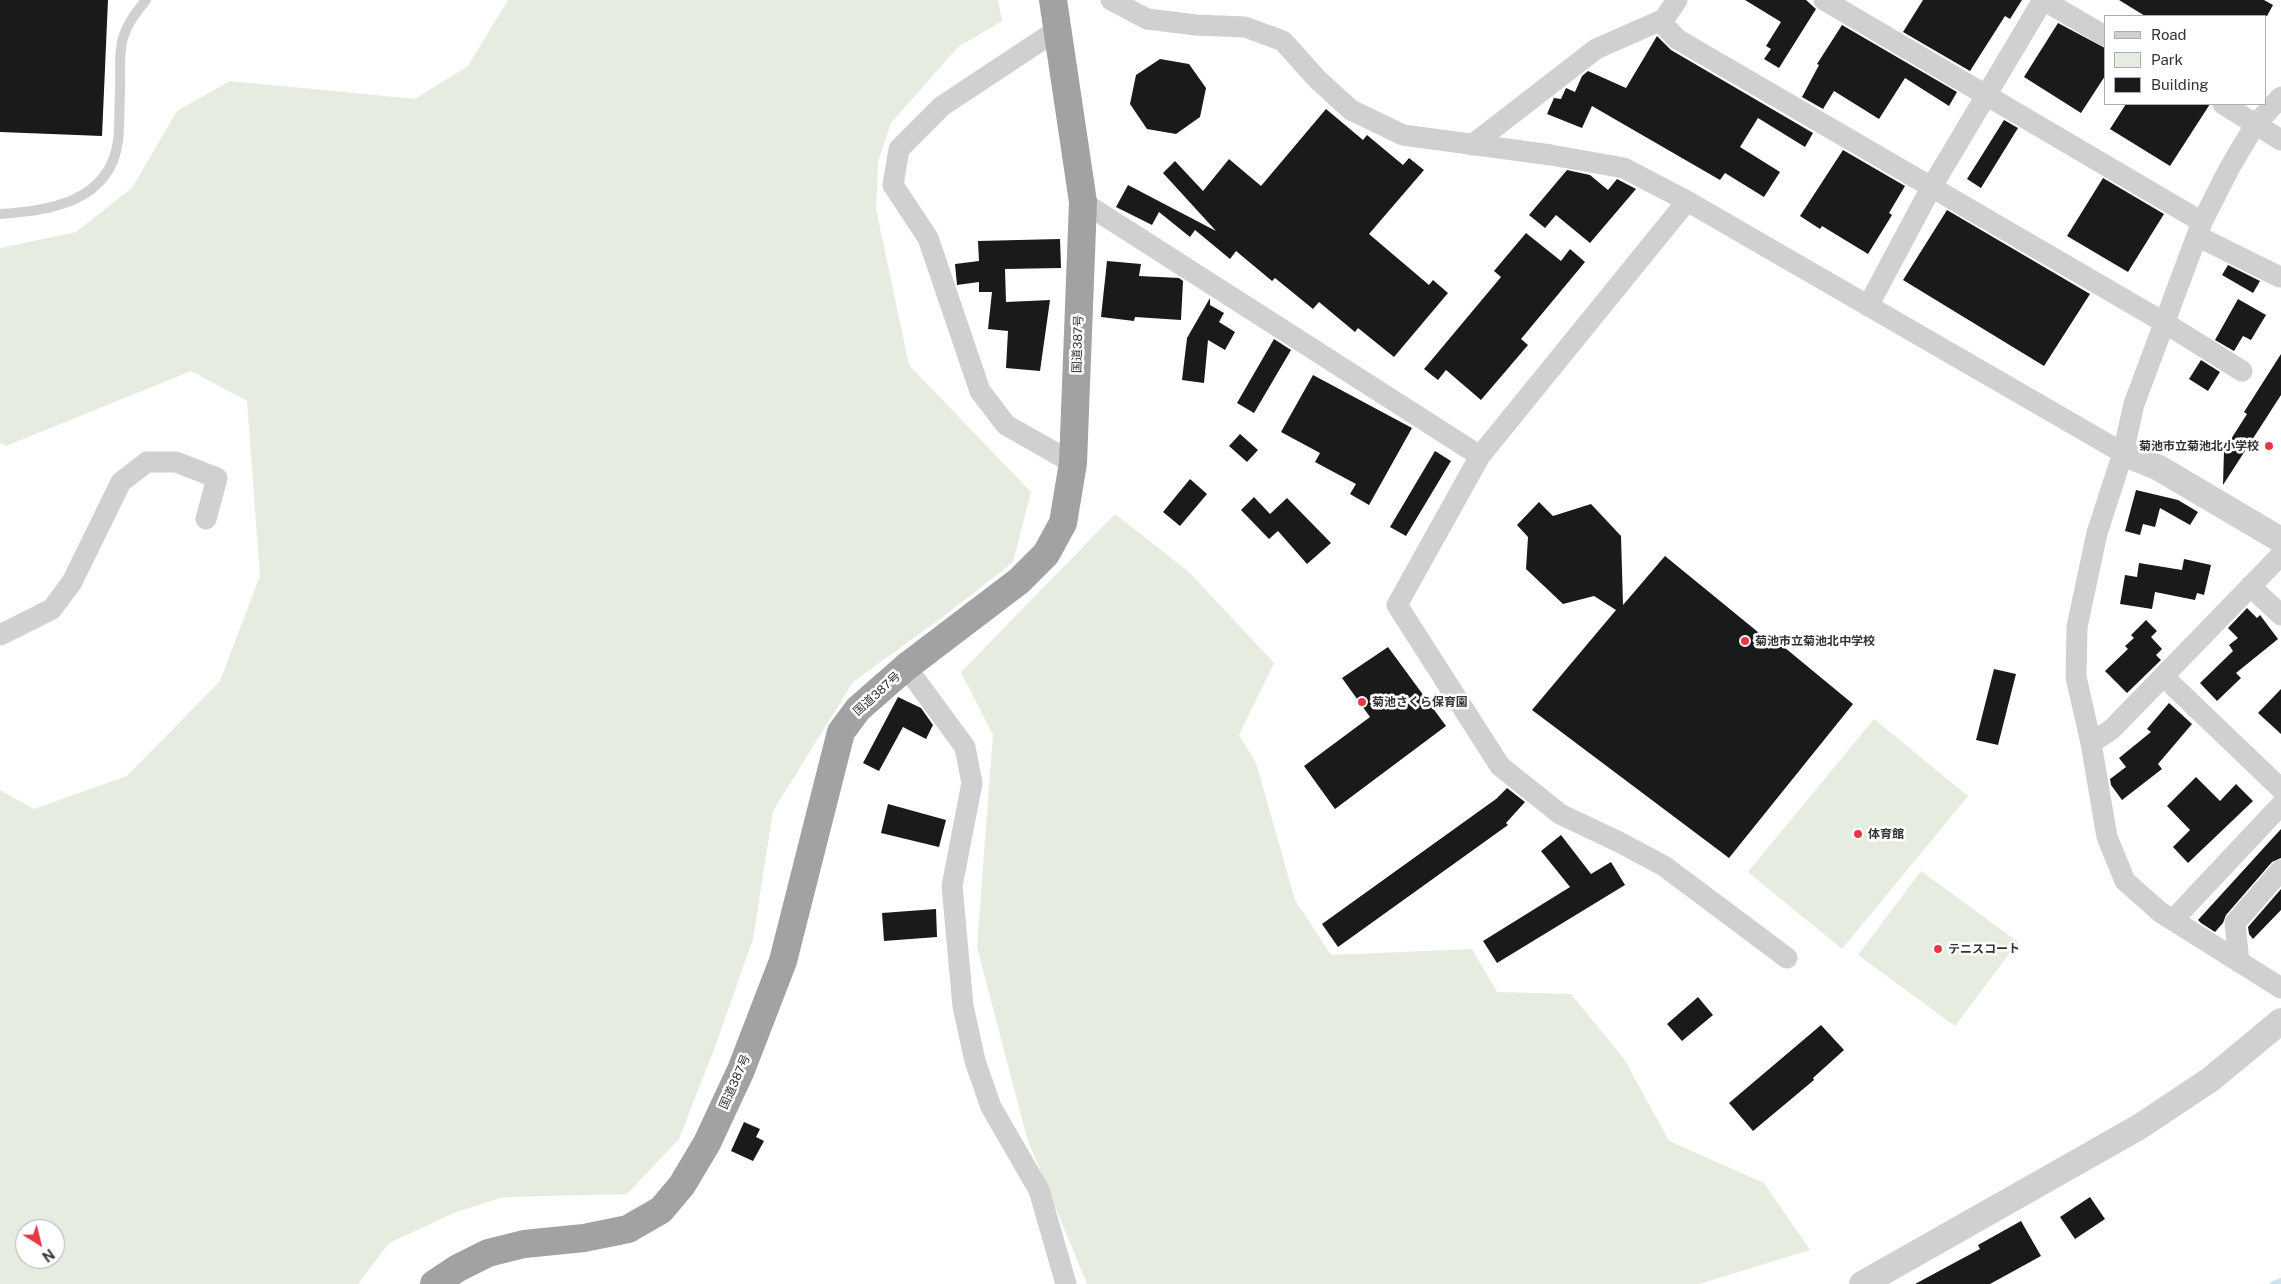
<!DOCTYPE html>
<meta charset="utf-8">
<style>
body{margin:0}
#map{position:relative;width:2281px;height:1284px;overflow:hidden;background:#fff;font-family:"Public Sans",sans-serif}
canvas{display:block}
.legend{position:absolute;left:2104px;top:15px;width:162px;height:90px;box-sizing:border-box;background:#fff;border:1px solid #adadad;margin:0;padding:6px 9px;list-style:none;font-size:15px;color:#333}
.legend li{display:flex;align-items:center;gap:10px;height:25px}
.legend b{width:25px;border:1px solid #adadad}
.north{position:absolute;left:15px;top:1219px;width:50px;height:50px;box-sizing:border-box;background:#fff;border:1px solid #adadad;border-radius:50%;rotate:144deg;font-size:14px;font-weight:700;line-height:20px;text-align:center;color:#333}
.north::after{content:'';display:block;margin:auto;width:18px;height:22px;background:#e63946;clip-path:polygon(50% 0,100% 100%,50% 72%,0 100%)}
</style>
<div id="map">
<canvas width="2281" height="1284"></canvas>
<ul class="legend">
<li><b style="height:6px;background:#d0d0d0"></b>Road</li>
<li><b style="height:14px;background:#e6ecdf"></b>Park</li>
<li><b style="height:14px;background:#1a1a1a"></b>Building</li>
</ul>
<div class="north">N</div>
</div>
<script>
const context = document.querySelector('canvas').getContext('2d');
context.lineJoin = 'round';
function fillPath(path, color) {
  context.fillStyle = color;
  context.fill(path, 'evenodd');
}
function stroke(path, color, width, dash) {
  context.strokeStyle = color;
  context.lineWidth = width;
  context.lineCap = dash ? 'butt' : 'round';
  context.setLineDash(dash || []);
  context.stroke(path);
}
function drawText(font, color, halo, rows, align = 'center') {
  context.font = font + ' "Public Sans","Noto Sans JP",sans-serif';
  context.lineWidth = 5;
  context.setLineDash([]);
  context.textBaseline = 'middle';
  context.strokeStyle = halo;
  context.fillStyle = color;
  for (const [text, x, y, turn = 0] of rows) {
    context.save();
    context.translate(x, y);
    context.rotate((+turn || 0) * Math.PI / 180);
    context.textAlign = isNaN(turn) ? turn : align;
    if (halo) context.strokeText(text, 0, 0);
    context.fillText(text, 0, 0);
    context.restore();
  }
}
const green = new Path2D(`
 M508,0h490l4,21 -44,26 -67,76 -13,39 -2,47 33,156 122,127 -18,70 -69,54 -91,66 -80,129 -20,128 -37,105 -37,95 -52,55 -123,3 -48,15 -67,31 -31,41h-358v-494l34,19 93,-33 93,-95 40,-105 -13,-175 -56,-30 -185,75 -6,-3v-195l76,-16 56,-44 45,-77 53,-30 185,18 53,-33zM25,1229h30v30h-30z
 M1115,514l74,58 85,91 -35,72 17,28 39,137 36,55 141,-6 25,43 74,2 53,65 45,82 95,42 46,67 -111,34h-612l-60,-146 -50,-191 16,-212 -32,-63z
 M1874,719l94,77 -126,153 -94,-77z
 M1921,871l97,71 -63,84 -97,-71z`);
const stream = new Path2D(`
 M2273,1284l8,-3`);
const building = new Path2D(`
 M0,0h108l-6,136 -102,-4z
 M1745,0h61l10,9 -37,59 -15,-9 7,-10 -5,-3 15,-24z
 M1923,0h99l-12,19 -5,-3 -35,55 -67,-39z
 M2119,0h145l9,5 -6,11h-122z
 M2058,23l47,25v28l-24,37 -57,-36z
 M1842,25l115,67 -8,14 -44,-28 -26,41 -45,-28 -11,18 -21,-12 17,-32 -2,-1z
 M1657,36l14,14 142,83 -8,14 -47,-29 -18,29 40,25 -16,25 -39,-24 -5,7 -128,-74 -10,22 -35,-14 7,-16 7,1 5,-11 9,4 7,-16 6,-5 38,17z
 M1160,59l29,5 17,24 -6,29 -24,17 -29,-5 -17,-25 6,-29z
 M2126,104h84l-40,62 -60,-37z
 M1326,109l37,31 4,-5 36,30 6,-7 15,12 -55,64 60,51 4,-5 15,13 -54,64 -36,-29 -3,4 -36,-30 -6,7 -38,-31 -3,3 -36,-30 -6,8 -35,-29 -5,7 -31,-25 -7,13 -36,-18 12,-22 88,46 -53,-58 12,-12 28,30 26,-32 32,27z
 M2004,120l14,8 -37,60 -14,-9z
 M1843,150l62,36 -16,27 3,2 -24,39 -46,-28 -2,3 -20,-13z
 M1567,170l23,5 18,15 9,-11 19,10 -46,54 -34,-28 -11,13 -16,-13z
 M2103,178l61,36 -36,58 -61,-36z
 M1947,210l143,84 -46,72 -141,-86z
 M1526,233l35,28 9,-12 15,13 -64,77 7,6 -47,55 -35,-30 -8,10 -14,-11 77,-92 -7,-6z
 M1060,239l1,29 -56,1 1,33 44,-2 -10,71 -34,-3 2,-37 -20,-2 4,-37h-13v-10l-22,3 -2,-21 24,-3 -1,-20z
 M1107,261l34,3 -2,12 40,2 4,3 -2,39 -46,-3 -1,4 -33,-4z
 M2228,265l32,16 -7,12 -31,-18z
 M1210,298v7l14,8 -5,9 16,10 -10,18 -17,-10 -4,43 -22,-3 5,-42z
 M2238,299l28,16 -15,25 -8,-4 -9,15 -19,-11z
 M1274,339l17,11 -37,63 -17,-10z
 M2281,354v41l-58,90 1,-35 23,-36 -3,-2z
 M2201,360l19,12 -12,19 -19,-12z
 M1313,375l99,53 -43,77 -19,-11 6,-10 -41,-22 5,-9 -39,-21z
 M1240,434l18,16 -11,12 -18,-16z
 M1435,451l16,10 -45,75 -16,-9z
 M1190,479l17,15 -27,32 -17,-14z
 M2136,490l42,10 20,12 -8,13 -30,-17 -5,19 -12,-3 -3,11 -15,-4z
 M1254,497l16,17 17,-16 44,45 -24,21 -29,-33 -9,8 -28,-29z
 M1539,502l14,14 38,-12 30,32 2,69 42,-49 99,81 3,-4 86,71 -124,154 -197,-148 84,-100 -22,-14 -31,8 -37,-35 2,-32 -11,-12z
 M2184,559l27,6 -7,30 -7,-2 -2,7 -40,-8 -3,17 -32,-5 5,-29 12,2 2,-14 43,7z
 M2247,608l10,10 3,-3 18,24 -42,34 5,5 -24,23 -17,-18 33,-32 -4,-6 9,-7 -10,-10z
 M2146,620l11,11 -6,6 11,12 -6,6 5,5 -34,33 -22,-22 23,-22 -3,-3 9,-8 -3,-3z
 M1388,647l58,79 -111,83 -31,-43 66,-49 -28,-39z
 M1994,669l22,5 -18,71 -22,-5z
 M2281,689v45l-23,-21z
 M898,697l23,11 12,17 -7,14 -23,-12 -24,44 -16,-8z
 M2169,703l23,21 -34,40 4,5 -40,31 -11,-15 -1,-6 16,-12 -7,-9 32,-26 -4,-3z
 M2196,777l24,24 16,-17 17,17 -65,62 -15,-16 17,-17 -23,-24z
 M1507,788l18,14 -19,21 2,2 -170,122 -16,-23 174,-125z
 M888,804l58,16 -7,27 -58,-14z
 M2281,829v29l-9,4 -46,53 -3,8 -8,9 -14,-9 -3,-3z
 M1561,835l30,39 20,-12 14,23 -128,78 -14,-22 87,-54 -29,-36z
 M2281,889v21l-28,29 -4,-5 -1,-7z
 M936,909l1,28 -53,4 -2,-28z
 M1698,997l15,18 -31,26 -15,-17z
 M1821,1025l23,25 -31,28 1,2 -61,51 -24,-28z
 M744,1122l16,7 -4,8 8,4 -11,20 -22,-10z
 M2090,1197l15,22 -30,20 -15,-22z
 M2021,1221l20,35 -51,28h-75l65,-35 -2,-4z`);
const service = new Path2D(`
 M0,214c49,-3 110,-12 118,-73 2,-16 1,-33 2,-49 1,-17 -2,-38 3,-54 5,-16 13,-25 23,-38`);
const minor = new Path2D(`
 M1111,0l36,19 49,6 49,2 38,14 34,38 34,31 52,25 148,20 73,13 63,33 436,252
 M1824,0l378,222
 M2043,0l62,36
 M1660,21l17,18 488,284 77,48
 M1057,30l-115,76 -43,43 -6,36 35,53 52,153 26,34 67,38
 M2281,97l-26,28 -25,42 -28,55 -68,182 -11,49 -26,80 -20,94 -1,50 15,66 16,94 18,44 35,31 121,76
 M2223,104l58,36
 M1472,145l124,-96 68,-30 13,-19
 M1083,202l397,254 207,-255
 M2197,236l83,41
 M1868,306l63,-118 112,-188
 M1480,456l-83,149 103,161 60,48 59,28 45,24 123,92
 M2250,586l31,29
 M0,635l52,-26 20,-27 49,-100 26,-20h29l41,16 -11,41
 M906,667l59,80 7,36 -20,103 11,120 12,55 16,46 48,83 27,94
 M2163,676l118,113
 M2091,743l21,-14 169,-174
 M2173,920l108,-115
 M2239,962l-4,-39 46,-53`);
const tertiary = new Path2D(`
 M2123,453l36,15 122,72
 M1862,1284l277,-157 72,-48 70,-58`);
const trunk = new Path2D(`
 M434,1284l24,-16 30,-15 36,-9 60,-6 44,-9 33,-19 21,-25 25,-42 34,-73 42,-109 58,-229 17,-23 48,-42 113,-86 27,-27 17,-31 10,-60 10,-261 -30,-202`);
const markers = [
 [2269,446,5,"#e63946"],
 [1745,641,5,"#e63946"],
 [1362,702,5,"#e63946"],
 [1858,834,5,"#e63946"],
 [1938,949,5,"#e63946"]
];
const streetNames = [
 ["国道387号",1078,344,-88],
 ["国道387号",877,694,-42],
 ["国道387号",735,1082,-66]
];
const poiNames = [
 ["菊池市立菊池北小学校",2259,446,"right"],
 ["菊池市立菊池北中学校",1755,641],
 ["菊池さくら保育園",1372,702],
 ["体育館",1868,834],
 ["テニスコート",1948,949]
];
fillPath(green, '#e6ecdf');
stroke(stream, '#cfe2ee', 6);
fillPath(building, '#1a1a1a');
stroke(service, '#d0d0d0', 10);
stroke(minor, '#d0d0d0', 21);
stroke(tertiary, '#d0d0d0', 26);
stroke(trunk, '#a2a2a2', 28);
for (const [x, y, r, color] of markers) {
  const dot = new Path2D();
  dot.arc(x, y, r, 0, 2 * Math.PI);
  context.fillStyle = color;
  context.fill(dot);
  stroke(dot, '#fff', 2);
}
drawText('12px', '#333', '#fff', streetNames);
drawText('bold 12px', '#333', '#fff', poiNames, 'left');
</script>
